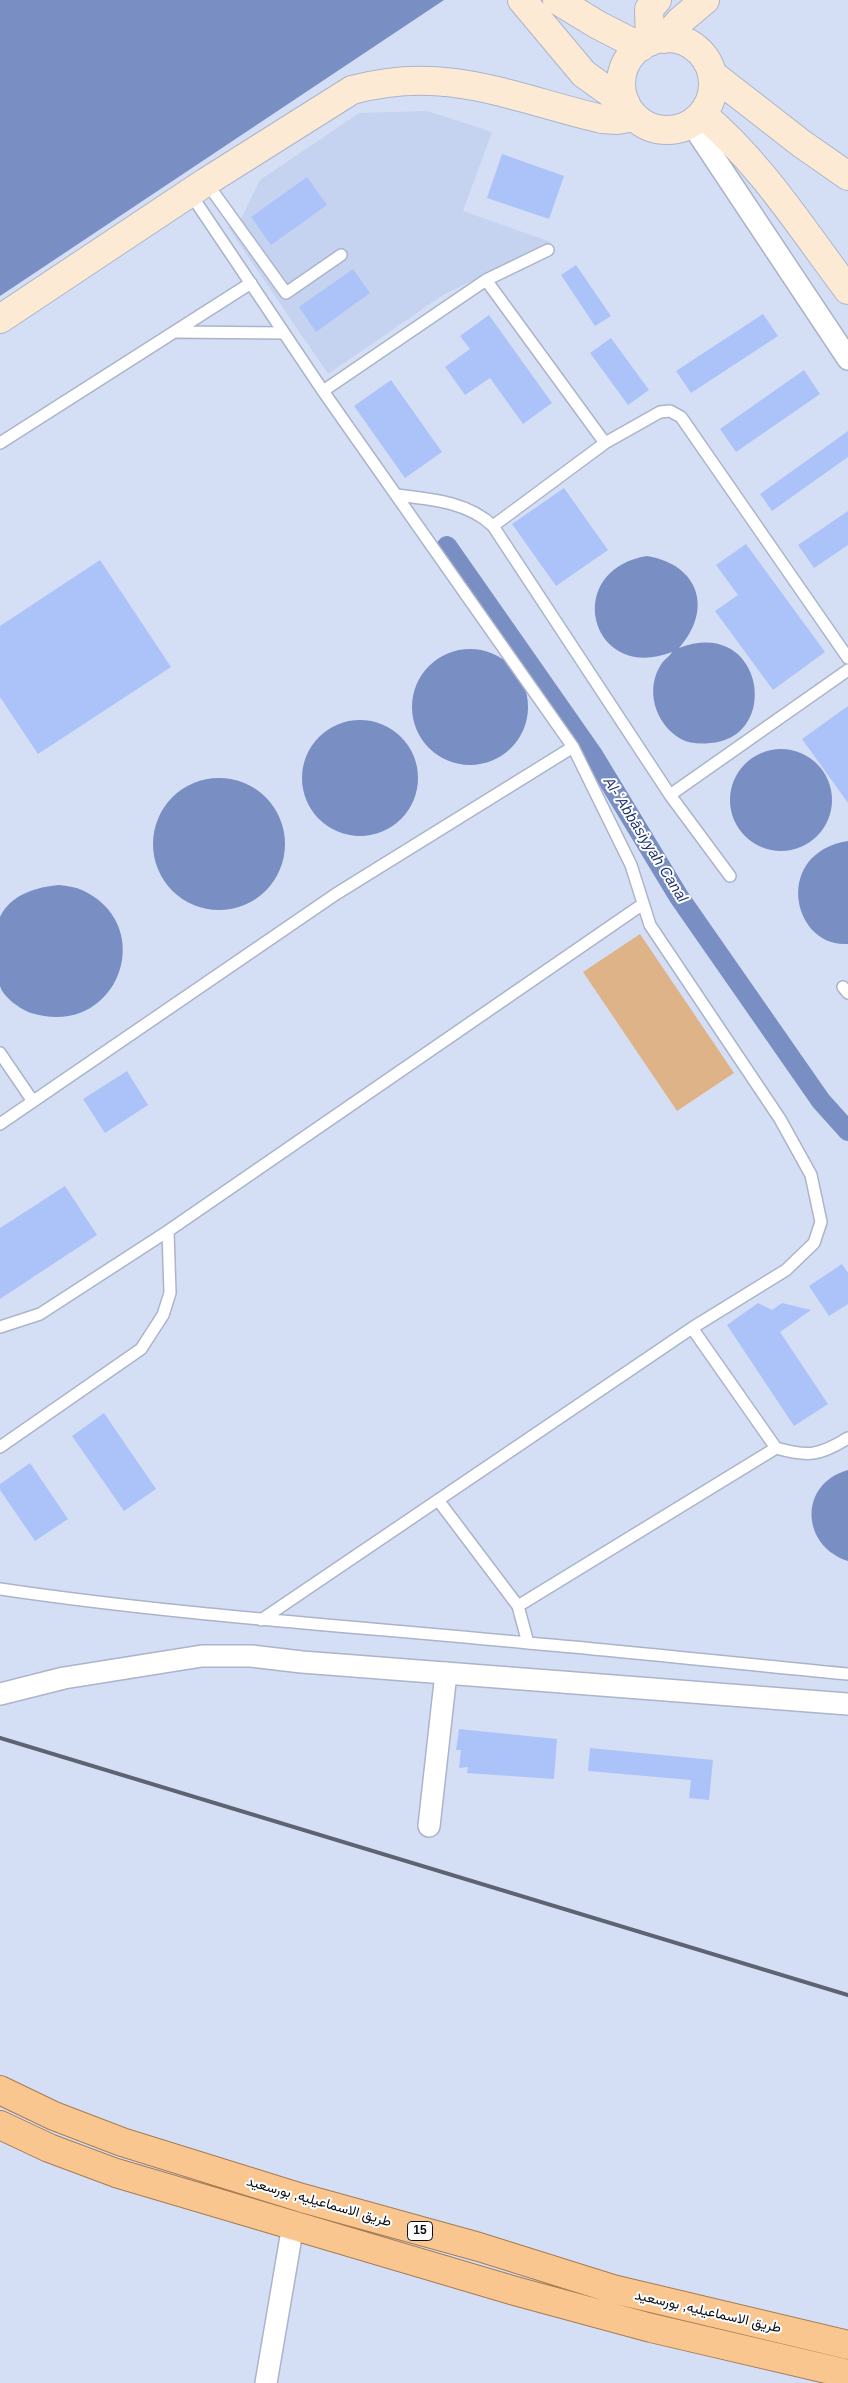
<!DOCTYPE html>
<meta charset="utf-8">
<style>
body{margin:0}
canvas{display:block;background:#d4def5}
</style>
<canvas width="848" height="2383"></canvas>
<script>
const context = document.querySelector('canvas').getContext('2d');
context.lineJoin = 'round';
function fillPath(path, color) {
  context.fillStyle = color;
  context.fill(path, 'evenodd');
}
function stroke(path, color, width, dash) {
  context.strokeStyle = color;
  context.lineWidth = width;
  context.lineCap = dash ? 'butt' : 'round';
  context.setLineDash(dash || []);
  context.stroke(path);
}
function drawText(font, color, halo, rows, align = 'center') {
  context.font = font + ' Arial,Vazirmatn,sans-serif';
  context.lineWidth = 4;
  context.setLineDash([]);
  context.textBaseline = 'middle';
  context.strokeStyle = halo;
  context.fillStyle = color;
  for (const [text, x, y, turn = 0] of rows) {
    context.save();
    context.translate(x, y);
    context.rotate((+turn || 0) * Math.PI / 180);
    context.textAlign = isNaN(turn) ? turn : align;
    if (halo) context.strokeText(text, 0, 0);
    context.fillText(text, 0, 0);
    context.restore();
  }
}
const built = new Path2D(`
 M427,111l65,21 -29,79 88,31 -108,53 -115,79 -100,-147 13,-8 19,-39 99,-67z`);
const green = new Path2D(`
 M640,934l94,139 -57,38 -94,-139z`);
const water = new Path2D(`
 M0,0h444l-444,296z
 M647,556c53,9 66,54 32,92 84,-33 104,90 31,95 -9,1 -20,1 -29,-4 -26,-15 -37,-50 -19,-76 3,-4 8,-7 10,-11 -82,32 -111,-82 -25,-96z
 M412 707a58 58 0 1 1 116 0a58 58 0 1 1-116 0Z
 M302 778a58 58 0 1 1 116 0a58 58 0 1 1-116 0Z
 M730 800a51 51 0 1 1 102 0a51 51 0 1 1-102 0Z
 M153 844a66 66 0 1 1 132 0a66 66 0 1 1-132 0Z
 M848,841v103c-56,4 -76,-91 0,-103z
 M59,885c8,1 16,2 23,5 78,36 35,150 -51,123 -11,-4 -28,-16 -31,-27 0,-14 0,-53 0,-69 11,-23 37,-30 59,-32z
 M848,1470v91c-47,-15 -50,-77 0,-91z`);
const canal = new Path2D(`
 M447,546l146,209 86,142 142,204 27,30`);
const building = new Path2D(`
 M502,154l62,22 -15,43 -62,-21z
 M307,177l20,28 -56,40 -20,-28z
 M576,265l35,51 -16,10 -34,-51z
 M353,269l17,24 -54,39 -17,-25z
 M763,314l15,22 -87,57 -15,-22z
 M489,315l63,88 -29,21 -33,-46 -25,17 -20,-28 25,-18 -10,-13z
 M611,338l38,52 -21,15 -38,-52z
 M804,370l16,24 -84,58 -16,-23z
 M391,380l51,72 -37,26 -51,-72z
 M848,431v26l-76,54 -12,-17z
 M564,488l44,62 -52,36 -44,-62z
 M848,511v34l-34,23 -16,-23z
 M746,544l79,108 -52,38 -58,-79 23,-16 -22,-30z
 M100,560l71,107 -133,87 -38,-57v-71z
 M848,706v97l-46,-64z
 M127,1071l21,34 -43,28 -22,-34z
 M65,1186l32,49 -97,64v-71z
 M842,1264l6,9v31l-19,12 -20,-30z
 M758,1303l14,7 10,-7 29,7 -31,22 48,72 -34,22 -67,-101z
 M104,1413l52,76 -32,22 -52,-75z
 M30,1463l38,56 -33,22 -35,-51v-6z
 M459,1729l98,10 -3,40 -87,-6 1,-6 -9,1 2,-18h-5z
 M590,1748l123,12 -4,40 -20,-2 2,-18 -103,-9z`);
const service = new Path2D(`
 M206,182l80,111 55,-38
 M190,193l133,198 250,356 58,118 19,60 130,194 31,56 10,47 -7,21 -28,27 -94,58 -431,292
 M486,280l62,-30
 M176,332l108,1
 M323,391l163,-111 119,163 55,-31 10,-1 11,6 167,241
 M0,443l251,-160
 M397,495c34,4 71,7 96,31l177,269 178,-125
 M493,526l112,-83
 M670,795l60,81
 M843,987l5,6
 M0,1053l32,47
 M0,1124l336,-230 237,-147
 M0,1327l40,-13 128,-83 475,-327
 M692,1328l84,120c32,9 43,8 72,-10
 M0,1447l141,-98 22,-34 7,-22 -2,-62
 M438,1500l80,106 10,37
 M0,1589c175,26 352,37 528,54 107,9 213,21 320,31
 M518,1606l258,-158`);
const minor = new Path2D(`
 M691,123l157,236
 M0,1694l64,-16 138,-22h49l51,6 546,42
 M429,1826l17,-153
 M266,2383l27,-158`);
const secondary = new Path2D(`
 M522,0l62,74 42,30
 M557,0l41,25 43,22
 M621 84a46 46 0 1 1 92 0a46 46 0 1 1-92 0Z
 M664,39l16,-18 25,-21
 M650,42l-1,-33 8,-9
 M712,74l90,70 46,32
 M702,114c58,48 100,115 146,176
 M0,319l206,-137 146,-92c95,-26 160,8 250,29l15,1 18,-3`);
const trunk = new Path2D(`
 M0,2090l54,26 68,26 180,56 177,49 134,42 235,56
 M0,2125l49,23 67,25 399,118 136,37 197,46`);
const rail = new Path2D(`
 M0,1738l848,257`);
const shields = [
 [420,2231,25]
];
const shieldNames = [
 ["15",420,2231]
];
const streetNames = [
 ["طريق الاسماعيليه, بورسعيد",319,2202,16],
 ["طريق الاسماعيليه, بورسعيد",708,2312,13]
];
const waterNames = [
 ["Al-ʿAbbāsiyyah Canal",645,840,58]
];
fillPath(built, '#c6d3f0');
fillPath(green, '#dfb388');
fillPath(water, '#798ec3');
stroke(canal, '#798ec3', 20);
fillPath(building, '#acc3fa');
stroke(service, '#abb4ca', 14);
stroke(minor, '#abb4ca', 24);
stroke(secondary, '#abb4ca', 30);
stroke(trunk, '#a67c53', 30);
stroke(service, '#fff', 11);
stroke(minor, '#fff', 21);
stroke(secondary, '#fdead5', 28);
stroke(trunk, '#fac690', 28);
stroke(rail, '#5d6370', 4);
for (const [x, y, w] of shields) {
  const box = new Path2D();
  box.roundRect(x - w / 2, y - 9.5, w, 19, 4);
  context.fillStyle = '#fff';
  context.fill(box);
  stroke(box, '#0b0e15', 1);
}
drawText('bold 12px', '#0b0e15', null, shieldNames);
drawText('14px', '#0b0e15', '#fff', streetNames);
drawText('italic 15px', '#1f3372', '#fff', waterNames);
</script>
